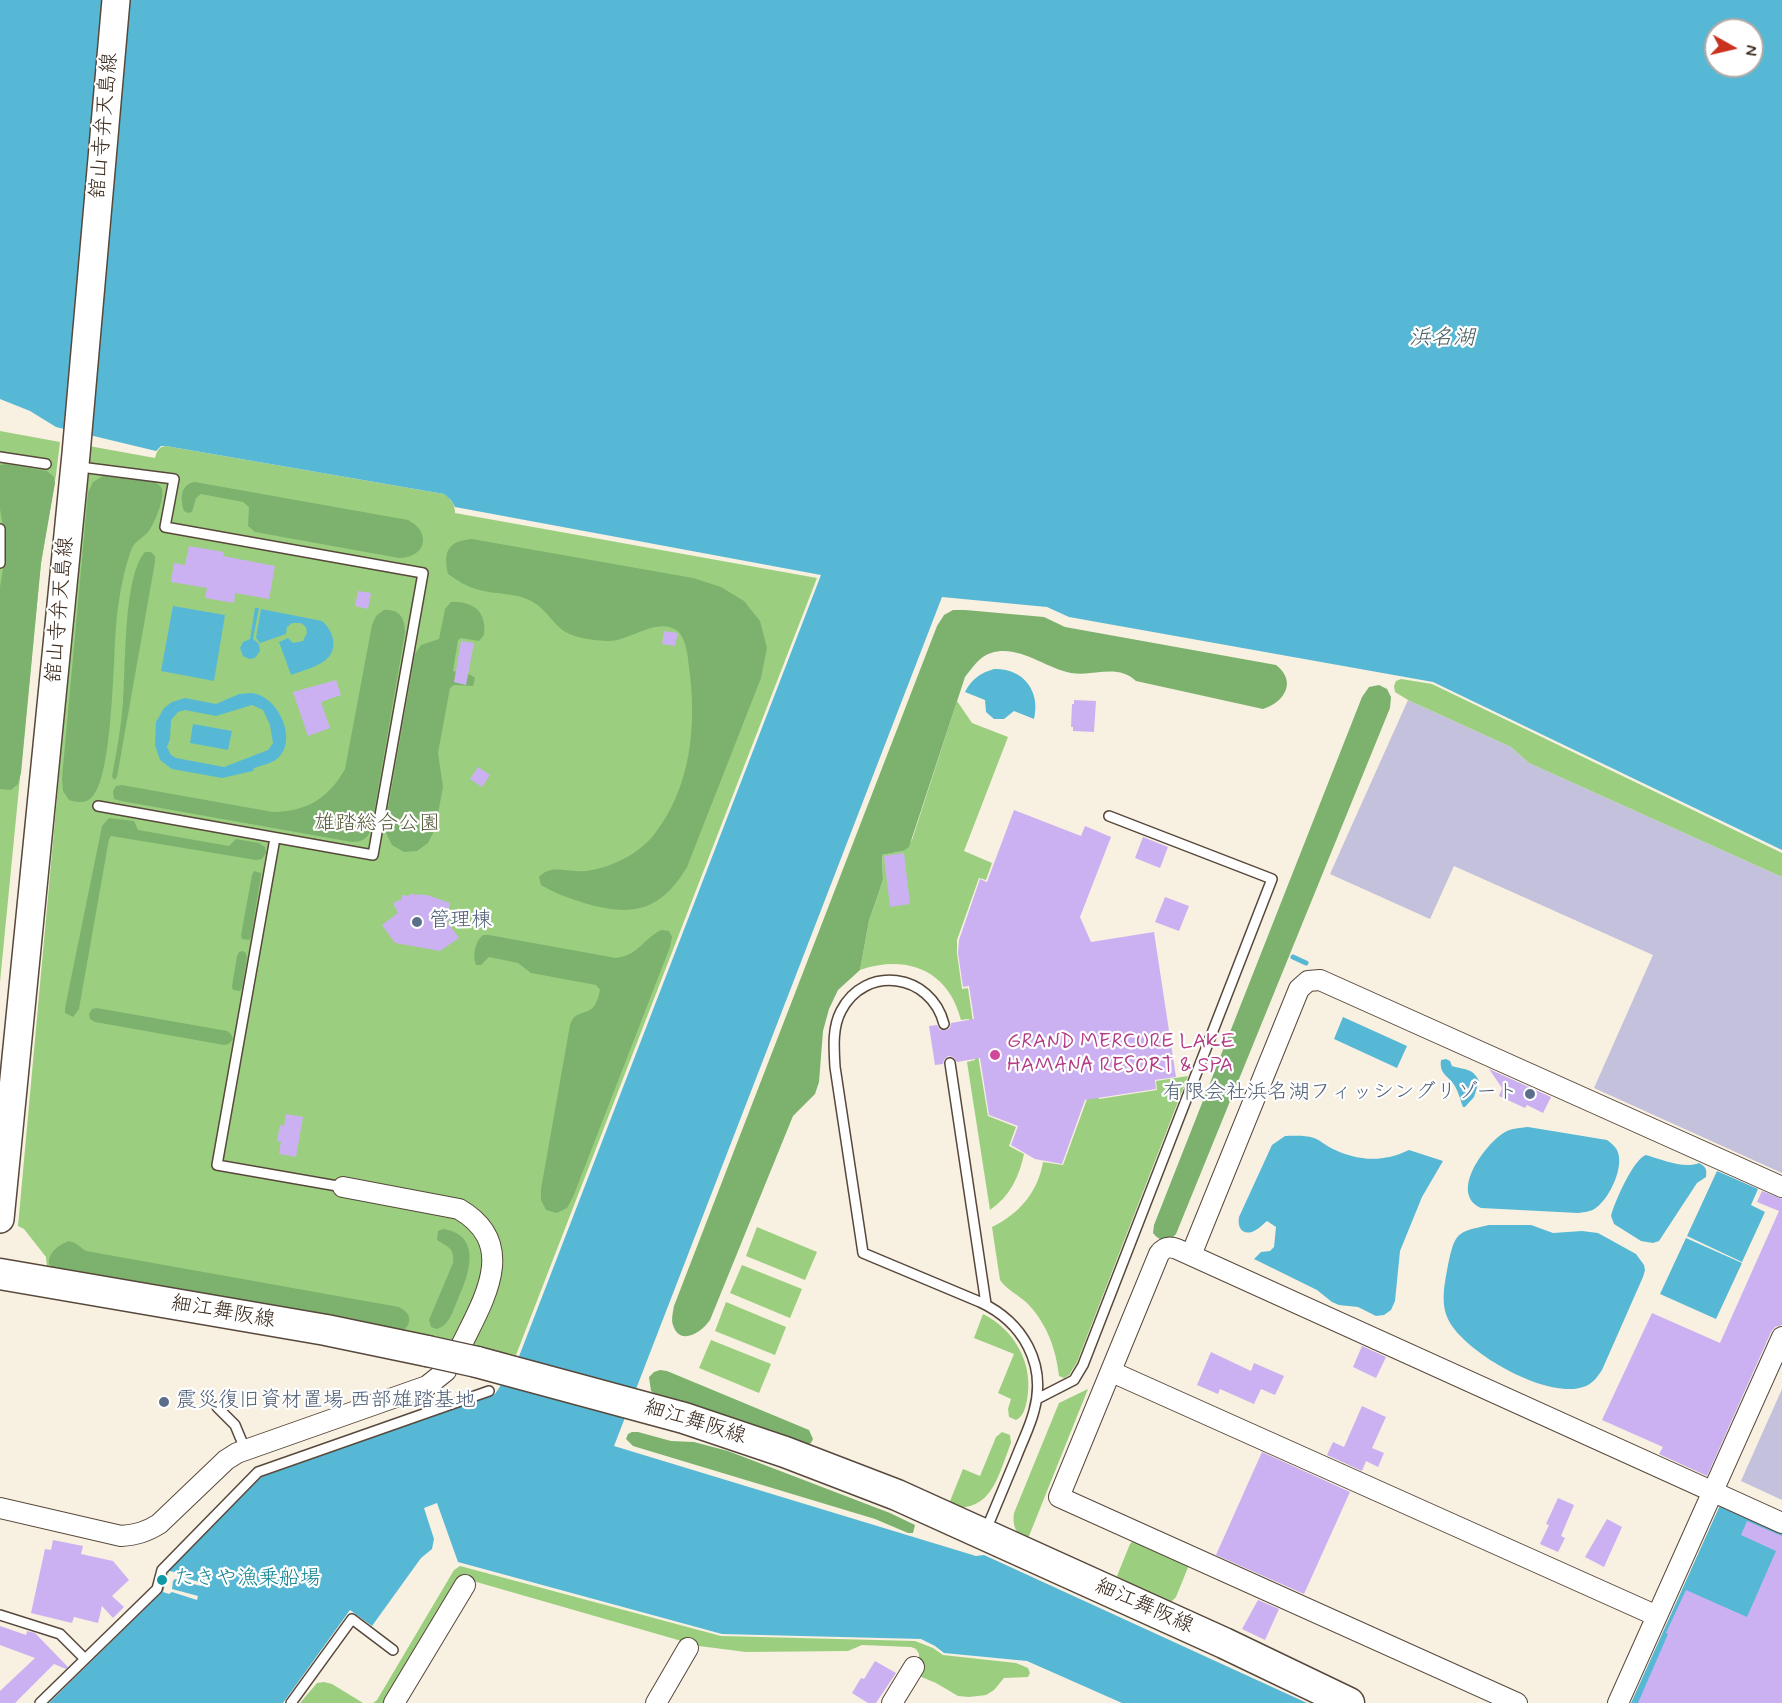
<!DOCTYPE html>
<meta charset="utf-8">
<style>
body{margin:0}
#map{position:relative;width:1782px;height:1703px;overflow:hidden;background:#f8f0e0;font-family:Mynerve,sans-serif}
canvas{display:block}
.north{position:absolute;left:1704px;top:18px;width:60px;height:60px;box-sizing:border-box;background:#fff;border:2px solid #b1aaa5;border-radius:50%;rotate:98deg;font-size:16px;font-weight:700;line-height:24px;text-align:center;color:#3b2a1e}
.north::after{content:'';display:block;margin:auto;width:21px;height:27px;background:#c8321e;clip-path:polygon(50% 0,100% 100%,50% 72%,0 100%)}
</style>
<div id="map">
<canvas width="1782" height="1703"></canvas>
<div class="north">N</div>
</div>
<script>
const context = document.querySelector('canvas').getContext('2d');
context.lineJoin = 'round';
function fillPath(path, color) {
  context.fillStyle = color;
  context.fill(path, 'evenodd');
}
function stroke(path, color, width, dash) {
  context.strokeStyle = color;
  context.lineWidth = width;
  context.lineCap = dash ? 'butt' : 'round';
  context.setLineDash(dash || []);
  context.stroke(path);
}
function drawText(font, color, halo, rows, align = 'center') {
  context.font = font + ' Mynerve,"Klee One",sans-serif';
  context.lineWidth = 4.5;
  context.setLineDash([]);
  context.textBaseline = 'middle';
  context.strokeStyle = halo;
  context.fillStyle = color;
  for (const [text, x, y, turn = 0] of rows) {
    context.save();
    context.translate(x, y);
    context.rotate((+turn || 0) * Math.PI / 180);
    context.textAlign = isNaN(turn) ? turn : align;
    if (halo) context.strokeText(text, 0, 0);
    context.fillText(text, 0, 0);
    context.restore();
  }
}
const industrial = new Path2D(`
 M1408,700l103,47 18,16 253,114v296l-188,-85 59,-133 -199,-89 -24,53 -100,-45z
 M1782,1389v111l-41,-19z`);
const green = new Path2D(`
 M0,431l60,11 -4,33 -15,88 -41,419z
 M89,446l66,12c2,-7 3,-11 11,-12l278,48c7,5 11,10 11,19l362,65 -301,777 -469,-87 -1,-11 -22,-28 -6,-3z
 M1401,679l31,5 350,169v24l-253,-114 -18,-16 -103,-47 -13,-8 -1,-6 2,-5z
 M957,701l15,22 36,14 -44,114 28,12 -6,17 -7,-2 -22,62v13l5,36 6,-1 6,41 -4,1 -1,-11 -8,1c-13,-50 -54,-66 -101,-50l9,-49 14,-41 -1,-25 21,-4 9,-11z
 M977,1049l11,67 28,11 -7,19 15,8c-5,24 -15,43 -34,56l-23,-148 8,-2 -1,-10z
 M1188,1076l-111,286 -8,13 -5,3 -5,-2c-3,-28 -13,-54 -33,-74 -8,-7 -20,-13 -26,-22l-8,-53c27,-13 46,-35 51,-65l20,3 32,-88 4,22 58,-9 -1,-9z
 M757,1227l60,25 -12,28 -59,-24z
 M742,1265l60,24 -12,29 -60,-25z
 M726,1302l60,25 -11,28 -60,-24z
 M983,1314c32,16 51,50 44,86 -2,8 -3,16 -11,20l-7,-3 -1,-8 3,-10 -13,-6 16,-39 -40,-16z
 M711,1340l60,24 -12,29 -60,-25z
 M1088,1389l-61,152c-11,-7 -15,-15 -13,-28l45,-110z
 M1002,1432l8,3 1,8c-13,32 -19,72 -63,63l15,-37 17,7 16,-39z
 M1134,1540l55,25 -13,32 -4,4h-6l-45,-21 -4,-4 13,-32z
 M460,1566l261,70 194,5 18,7 10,7 73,8 12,5 2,5 -2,4 -24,1 -10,12 -8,5 -17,2 -11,-1 -22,-13 -17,-7v-22l-3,-5 -5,-2 -49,-2 -14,6 -102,1 -47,-6 -226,-65 -85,122h-15l4,-3 77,-130z
 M324,1682l8,2 31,19h-63l17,-20z`);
const forest = new Path2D(`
 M6,464l41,7 7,6 1,6 -14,80 -20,210 -3,11 -7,6 -11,-1v-202l5,-30v-18l-5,-30v-44z
 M103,476l49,5c4,2 8,3 10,8 3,9 -8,36 -14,43 -5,6 -12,8 -16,16 -8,21 -12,44 -15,67 -4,33 -3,164 -26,183 -7,6 -15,4 -22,2l-6,-9 -1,-13 26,-285 5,-11z
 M195,482l213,38c24,12 18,38 -9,38l-144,-26 -7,-6 1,-19 -6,-5 -42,-8 -5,4 -4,14 -4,1 -4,-2c-4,-12 -4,-27 11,-29z
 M472,539l221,39 28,9 23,14 16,20 7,27 -6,30 -74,189c-27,45 -55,50 -103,36 -15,-5 -30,-10 -43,-18l-2,-8c12,-14 31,-4 47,-6 24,-3 51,-16 67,-35 38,-48 44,-110 36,-169 -1,-10 -3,-31 -13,-37 -21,-13 -48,13 -70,11 -14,-1 -36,-3 -47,-14 -9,-8 -15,-19 -26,-25 -17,-10 -39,-7 -57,-13 -11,-3 -19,-9 -28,-15 -5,-23 0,-33 24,-35z
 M145,552h6l4,4v6l-38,215 -3,3 -2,-4c5,-25 9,-49 11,-74 3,-34 0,-126 22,-150z
 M451,602c22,-1 36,9 33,33l-5,6 -18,-3 -3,2 -5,31 18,4 4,3 -2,8 -19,-1 -4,3 -12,65 5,34 -8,42 -7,14 -11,8 -13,1 -12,-7 -6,-12v-13l29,-166 6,-9 18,-6 6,-30z
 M384,610c16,-1 21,8 21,23l-34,197c-4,9 -9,12 -19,12l-231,-41 -7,-2 -1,-8 3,-5 6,-1 151,27c33,0 56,-14 72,-43l27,-144 4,-9z
 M953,610h12l79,7 21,10 211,38c21,16 9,37 -13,44l-127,-28c-19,-18 -42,-4 -65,-8 -26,-5 -53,-29 -80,-20 -11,3 -19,15 -26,24l-56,170 -6,4 -21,4 1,25 -14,41 -9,49 -22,20 -9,19 -6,22 -4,51 -4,12 -22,22 -83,204c-8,12 -30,27 -37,5 -2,-5 0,-13 1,-19l263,-680 7,-11z
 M1379,685l8,4 4,8 -1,11 -214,526c-7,9 -16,8 -23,-1l1,-8 208,-528 7,-10z
 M109,818l25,3 4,9 91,16 7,-7 23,4 6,4 1,6 -4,6 -6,1 -145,-24 -2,3 -30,170 -6,8 -8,-4v-5l37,-182z
 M254,871l7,2v3l-10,61 -2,3 -7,-1 -1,-4 11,-60z
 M661,930l8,1 3,6 -2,10 -97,250 -6,11 -10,5 -11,-3 -5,-10v-11l29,-164c7,-21 24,-2 30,-35l-4,-5 -65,-12 -13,-10 -29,-6 -8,8h-5c-4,-9 -1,-24 7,-30h6l127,23c23,-3 27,-19 45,-28z
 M243,951l3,2 1,4 -5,31 -2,3 -7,-1 -1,-4 5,-30 2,-4z
 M97,1008l130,23 4,3 2,5 -4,5 -5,1 -129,-23 -5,-3 -1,-5 3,-5z
 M443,1229c40,6 26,46 15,70 -5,11 -8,26 -21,30l-6,-2 -2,-7 24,-57c2,-16 -6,-16 -16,-23l1,-9z
 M69,1241l6,2 11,8 313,56c12,6 14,15 4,24l-349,-62 -5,-5c-1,-12 10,-19 20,-23z
 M660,1370l7,1 142,59 4,9 -2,4 -4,2 -148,-48 -8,-6 -2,-14 5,-5z
 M632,1432h6l33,9 23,1 34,9 162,62 25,12 -2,8h-5l-33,-14 -242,-73 -7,-7 2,-5z`);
const water = new Path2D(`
 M0,0h1782v850l-349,-168 -364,-65 -22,-10 -105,-10 -328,849 362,110 8,-1 323,148h-185l-95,-42 -83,-8 -9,-7 -14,-7 -199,-5 -264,-72 -21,-59 -13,5 10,31 -2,10 -11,9 -49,68 -22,-16 -67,93h-234l113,-111 7,-22 92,-93 234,-83 23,-35 303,-784 -366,-68 -4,-7 -7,-6 -278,-48h-5l-5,5 -100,-24 -26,-16 -30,-12zM1716,30h36v36h-36z
 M173,606l52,9 -11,66 -53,-10z
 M255,608h4l-6,31 6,5 1,7 -5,7 -6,1 -6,-3 -3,-8 3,-6 7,-3z
 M261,609l61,12c13,11 17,31 1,41 -9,6 -22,9 -32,13l-12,-33 9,-4 5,5 10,-2 4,-8 -1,-6 -5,-4h-9l-5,4 -1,7 -26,9 -4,-5z
 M994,669c29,-1 47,22 40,50l-20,-8 -10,8h-10l-8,-7 -1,-12 -20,-8c6,-12 15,-19 29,-23z
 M252,693c25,3 45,43 28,63 -6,7 -17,9 -26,12l-1,3 -31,7 -50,-9 -12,-9 -5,-15 1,-23 8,-14 8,-6 13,-4 31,6 23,-10zM252,705l11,5 7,15 3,18 -5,7 -44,17 -48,-9 -5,-3 -4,-8 3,-8 1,-19 7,-8 7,-2 31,6z
 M193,724l39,7 -4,19 -38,-7z
 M1343,1017l64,29 -10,22 -63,-29z
 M1446,1059l4,2 2,5c13,4 21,2 27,15l-5,16 -9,10h-2c-3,-8 -5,-18 -11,-25 -6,-7 -13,-10 -11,-22z
 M1528,1127l79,13c4,3 8,6 10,10 8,16 -7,47 -20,57 -6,5 -12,5 -19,6l-97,-5c-33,-15 5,-65 24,-76 7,-4 15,-4 23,-5z
 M1285,1136c10,0 19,-1 29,2 6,2 11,7 17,10 26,13 51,15 78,2l34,11 -21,36 -22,54 -5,50 -4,9 -7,5 -8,1 -18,-9 -19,-2 -7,-3 -15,-12 -63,-31 7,-7 9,-1 4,-4 2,-20 -9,-6c-4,3 -8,8 -13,10 -11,5 -17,-3 -15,-14l33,-72z
 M1646,1155c17,5 38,14 53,8 7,4 8,6 7,14l-9,6 -38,58 -6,2 -12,-2 -27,-17 -3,-8c3,-13 23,-58 35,-61z
 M1717,1171l41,18 -7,16 14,7 -23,50 -55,-26z
 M1489,1225h42l22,8 29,-2 16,2 38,21 8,11 1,5 -2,7 -41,93c-4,6 -9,13 -16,16 -36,16 -123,-34 -138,-67 -8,-17 -3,-37 0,-54 7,-33 9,-33 41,-40z
 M1686,1238l56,25 -26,56 -56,-25z
 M1721,1503l61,28v172h-151z`);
const pier = new Path2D(`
 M169,1571l6,1 2,3 25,8 -1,3 -26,-7 -2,2 -1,8 26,7 -1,4 -25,-8 -3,2 -6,-2z`);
const stream = new Path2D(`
 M1293,957l13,6`);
const building = new Path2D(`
 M189,546l35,6 -1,4 52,10 -6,33 -34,-6 -1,10 -29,-5 2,-10 -36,-6 3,-19 11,2z
 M358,591l13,2 -3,16 -13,-3z
 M664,631l14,2 -3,13 -13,-2z
 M461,641l13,2 -8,42 -12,-3z
 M336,680l5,15 -20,7 9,26 -22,8 -15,-44z
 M1074,700l22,1 -2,31 -21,-1v-4h-2l1,-23h2z
 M478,767l12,8 -8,12 -12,-8z
 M1014,810l67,26 4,-10 26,11 -31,80 11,25 63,-10 22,145 -21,3 1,9 -71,11 -23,64 -27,-5 -24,-14 7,-19 -29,-11 -9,-57 -23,4 -4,-5 -5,-1 -4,4 -1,4 -8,1 -6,-39 8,-1 3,5h6l4,-2 1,-5 23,-4 -5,-33 -6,1 -5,-34 1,-13 21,-61 7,3z
 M1143,837l25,10 -8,21 -25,-10z
 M904,853l6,51 -20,3 -6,-51z
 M409,894l18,1 23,8 -2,11 3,5 -4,3 12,16 -19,13 -45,-8 -13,-18 16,-12 -5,-10 9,-4v-4l7,1z
 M1165,897l24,9 -10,25 -24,-9z
 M1489,1069l62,28 -8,16 -16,-8 -2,3 -26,-12 3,-8z
 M286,1114l17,3 -7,40 -17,-3 2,-12 -4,-1 3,-16 4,1z
 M1762,1191l20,8v126l-7,2 -4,5 -64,144 -48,-22 4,-7 -61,-27 50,-107 68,30 59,-132 -22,-9z
 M1362,1346l24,11 -10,21 -23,-11z
 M1211,1352l40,19 3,-8 30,13 -9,19 -14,-6 -7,15 -34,-15 -2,5 -21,-9z
 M1362,1406l24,11 -14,31 12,5 -6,14 -12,-6 -4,10 -35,-16 6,-13 11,5z
 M1262,1452l88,40 -46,102 -88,-39z
 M1558,1498l16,7 -13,31 4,2 -7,14 -18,-8 9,-19 -3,-1z
 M1607,1519l15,8 -18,40 -19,-10z
 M1747,1521l35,15v167h-144l30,-69 -2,-1 20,-43 61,27 29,-66 -35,-16z
 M53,1540l30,6 -2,8 32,7 16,19 -17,16 12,11 -11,11 -11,-12 -4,17 -24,-6 -2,6 -41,-10 14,-64 6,1z
 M1258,1600l21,9 -14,31 -23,-11z
 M0,1626l26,9 1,-4 8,2 33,34 -2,2 -12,-5 -39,39h-15v-12l35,-33 -35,-13z
 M875,1661l21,12 -20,30h-8l-16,-10 9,-15 3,1z`);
const service = new Path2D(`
 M0,457l46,7
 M88,468l86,11 -9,48 258,46 -50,282 -275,-49
 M0,529v34
 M275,838l-58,327 126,22
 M944,1024c-13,-51 -79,-60 -103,-13 -9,17 -7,38 -6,56l28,186 117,49c43,20 67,62 54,109 -4,16 -12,31 -18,47 -10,24 -20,48 -30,72
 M950,1063l36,241
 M1037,1399l37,-19 9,-15 189,-486 -163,-63
 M217,1407l18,18 10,24
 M0,1615l60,19 25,25
 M40,1703l117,-114 5,-19 96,-98 231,-81
 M291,1703l61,-84 41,31`);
const minor = new Path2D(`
 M343,1187l116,22c60,35 25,90 2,137
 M1191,1255l108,-266 9,-8 12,-1 462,207
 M1112,1372l545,244
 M0,1508l121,28c15,-1 25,-4 38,-12l67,-64 11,-7 190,-67 19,-15
 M394,1703l71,-118
 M656,1703l32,-55
 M892,1703l22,-36
 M1517,1703l-458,-206 100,-243c5,-7 10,-8 18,-5l605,274
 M1618,1703l164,-366`);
const secondary = new Path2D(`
 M0,1219l76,-765 40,-454`);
const primary = new Path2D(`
 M0,1274l326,56 101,21
 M477,1362l207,56 101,34 112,43 327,148 125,60`);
const primaryBridge = new Path2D(`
 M427,1351l50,11`);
const markers = [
 [417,922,6,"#5c6f8a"],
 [995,1055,6,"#d1479c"],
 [1530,1094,6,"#5c6f8a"],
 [164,1402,6,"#5c6f8a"],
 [162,1580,6,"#0f9aa8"]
];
const streetNames = [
 ["舘山寺弁天島線",105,126,-85],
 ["舘山寺弁天島線",61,610,-85],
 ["細江舞阪線",223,1313,10],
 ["細江舞阪線",695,1423,17],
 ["細江舞阪線",1144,1607,24]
];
const parkNames = [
 ["雄踏総合公園",377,825]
];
const serviceNames = [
 ["管理棟",429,922],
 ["有限会社浜名湖フィッシングリゾート",1518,1094,"right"],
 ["震災復旧資材置場 西部雄踏基地",176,1402]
];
const hotelNames = [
 ["GRAND MERCURE LAKE",1007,1043],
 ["HAMANA RESORT & SPA",1007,1067]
];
const cultureNames = [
 ["たきや漁乗船場",174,1580]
];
const waterNames = [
 ["浜名湖",1442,339]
];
fillPath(industrial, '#c3c1db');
fillPath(green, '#9bcf7f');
fillPath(forest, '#7cb26e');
fillPath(water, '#57b8d6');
fillPath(pier, '#f8f0e0');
stroke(stream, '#57b8d6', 5);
fillPath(building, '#ccb1f2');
stroke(service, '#57483b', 12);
stroke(minor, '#57483b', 22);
stroke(secondary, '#57483b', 30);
stroke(primary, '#57483b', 33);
stroke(service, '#fff', 9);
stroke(minor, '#fff', 20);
stroke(secondary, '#fff', 27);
stroke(primary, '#fff', 30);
stroke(primaryBridge, '#57483b', 33, []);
stroke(primaryBridge, '#fff', 30);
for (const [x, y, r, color] of markers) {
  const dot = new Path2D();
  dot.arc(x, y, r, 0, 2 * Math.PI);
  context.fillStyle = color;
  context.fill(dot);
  stroke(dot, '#fff', 2);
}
drawText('21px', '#3b2a1e', '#fff', streetNames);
drawText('21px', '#585c3b', '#fff', parkNames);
drawText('21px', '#4e5e75', '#fff', serviceNames, 'left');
drawText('21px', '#b23c85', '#fff', hotelNames, 'left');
drawText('21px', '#0d838f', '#fff', cultureNames, 'left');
drawText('italic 22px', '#455c5e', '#fff', waterNames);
</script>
